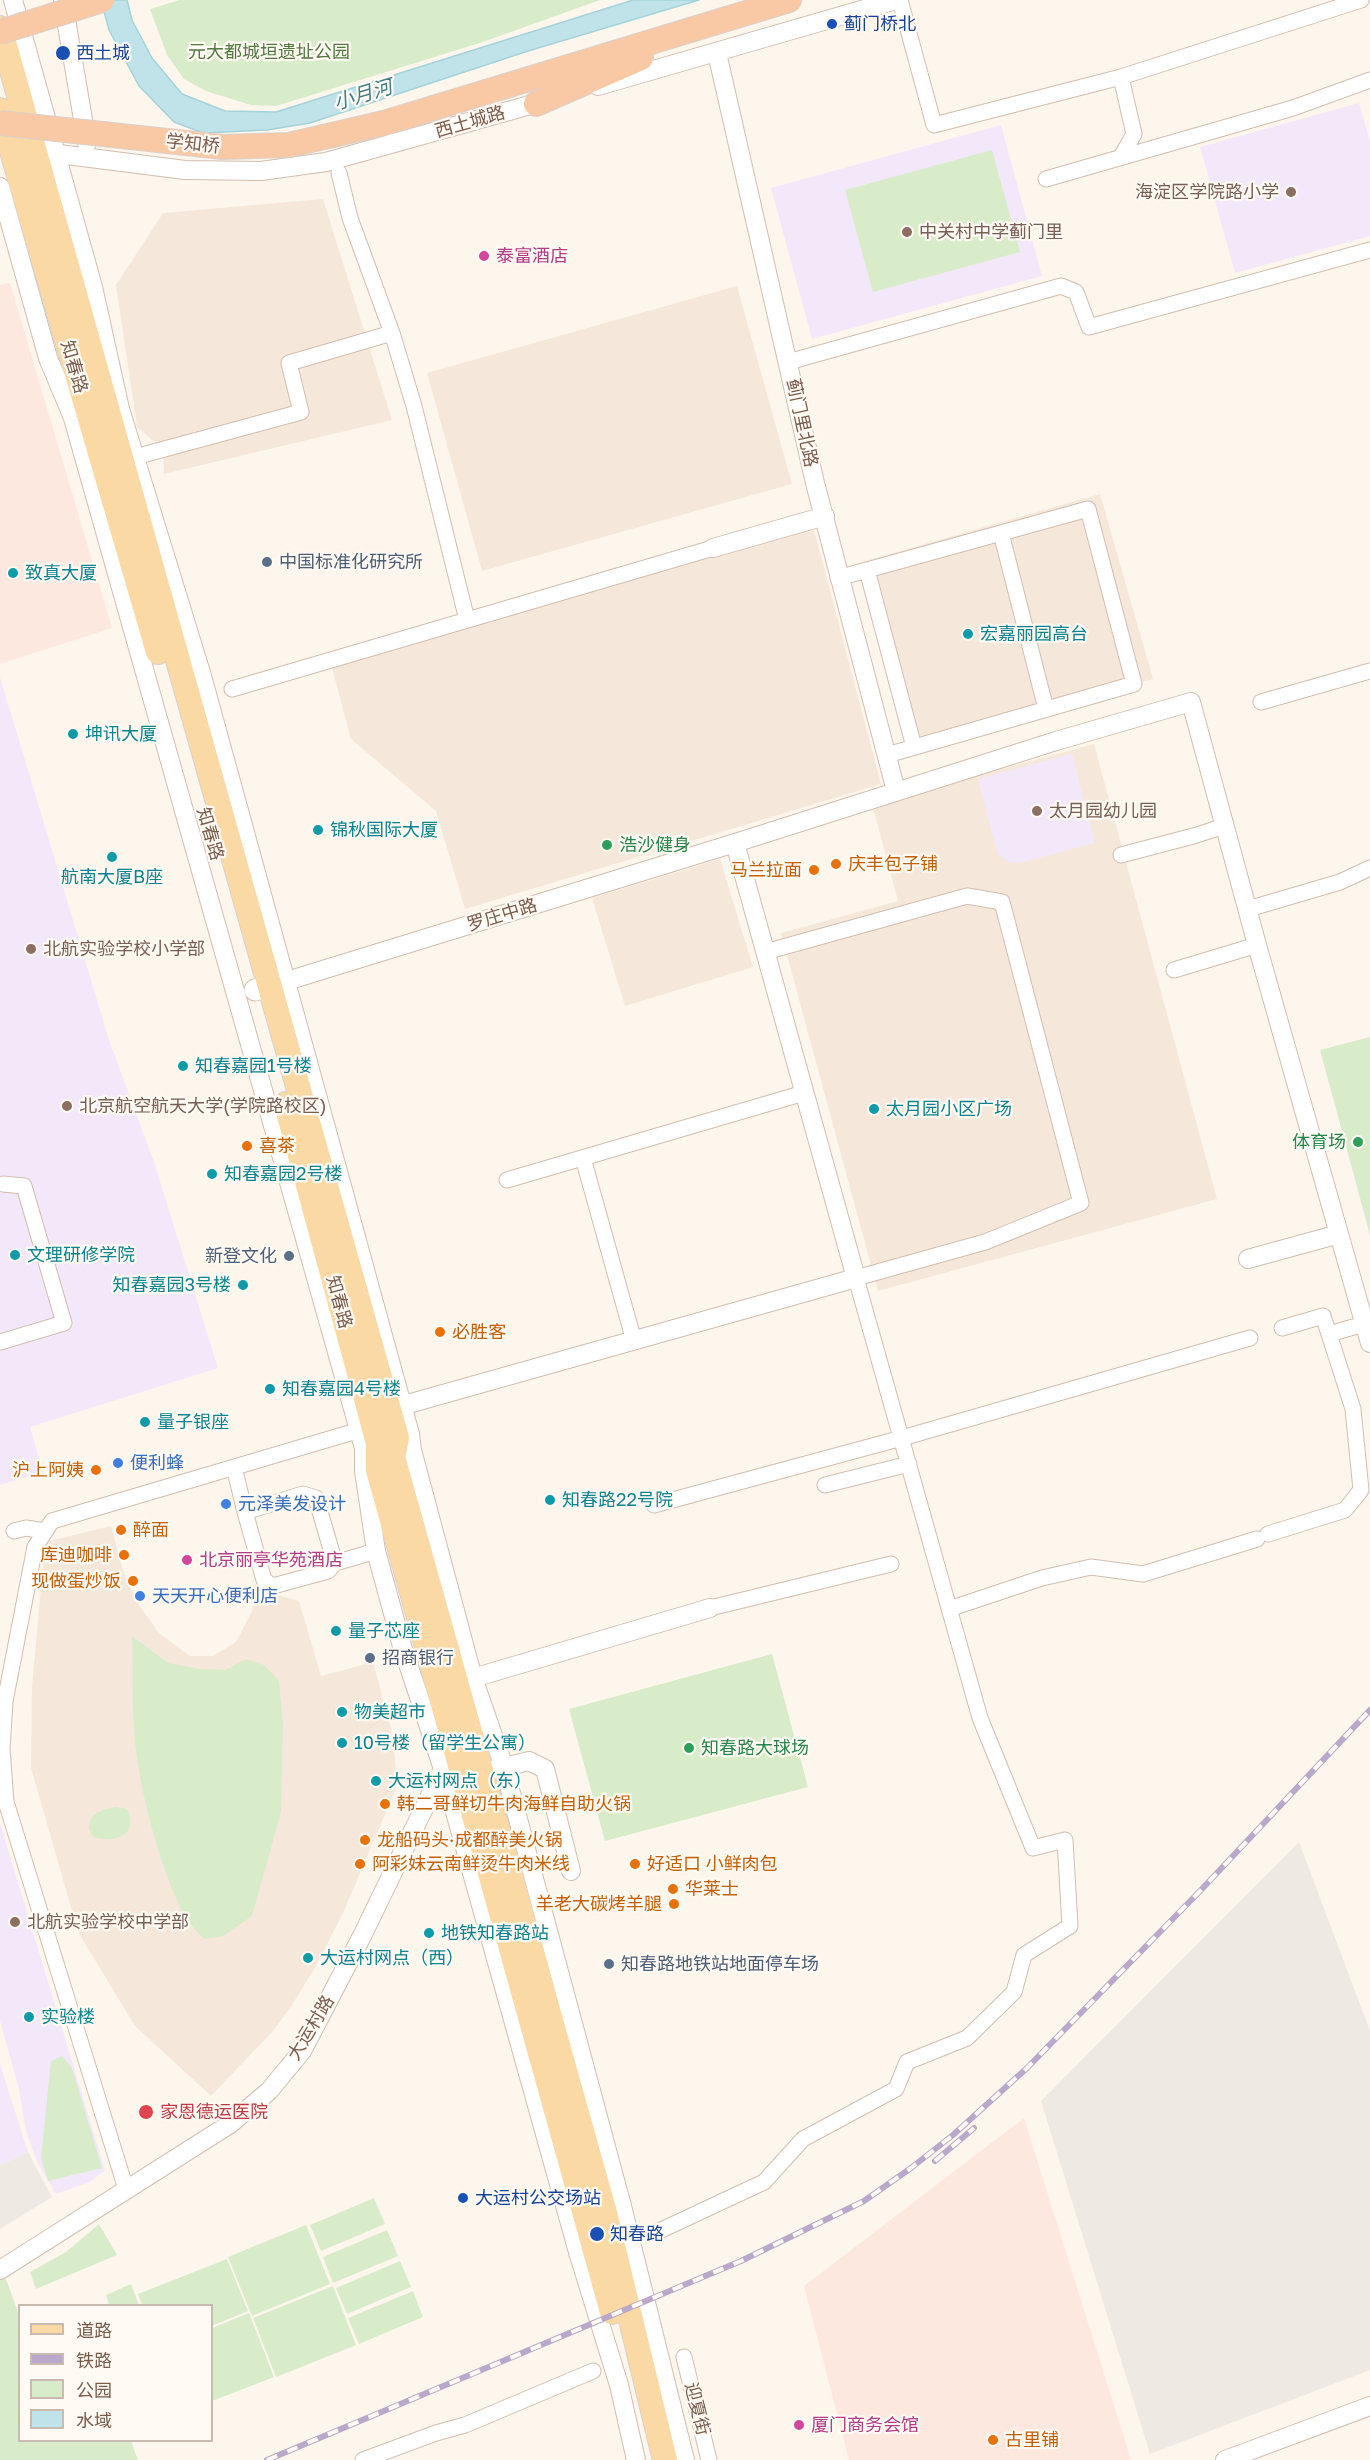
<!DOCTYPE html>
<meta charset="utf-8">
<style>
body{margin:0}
#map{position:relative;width:1370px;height:2460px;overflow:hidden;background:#fdf6ec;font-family:"Golos Text","Noto Sans SC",sans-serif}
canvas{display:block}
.legend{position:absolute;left:18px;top:2304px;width:195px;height:138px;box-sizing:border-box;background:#fffaf3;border:2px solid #cabbb1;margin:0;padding:8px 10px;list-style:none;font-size:18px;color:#7a5c4d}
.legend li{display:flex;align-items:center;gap:12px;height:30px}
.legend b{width:30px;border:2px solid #cabbb1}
</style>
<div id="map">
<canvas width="1370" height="2460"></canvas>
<ul class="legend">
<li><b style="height:8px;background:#fbd9a5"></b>道路</li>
<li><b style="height:8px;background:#b9a8c9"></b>铁路</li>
<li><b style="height:16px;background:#d8ecc9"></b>公园</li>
<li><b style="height:16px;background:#bfe3e8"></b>水域</li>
</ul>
</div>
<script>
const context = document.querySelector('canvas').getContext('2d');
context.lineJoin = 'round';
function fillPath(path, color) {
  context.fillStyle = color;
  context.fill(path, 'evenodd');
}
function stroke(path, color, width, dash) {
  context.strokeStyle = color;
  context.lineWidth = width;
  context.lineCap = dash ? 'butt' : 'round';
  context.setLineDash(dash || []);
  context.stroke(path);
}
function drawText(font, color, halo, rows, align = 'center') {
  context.font = font + ' "Golos Text","Noto Sans SC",sans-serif';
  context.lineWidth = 4.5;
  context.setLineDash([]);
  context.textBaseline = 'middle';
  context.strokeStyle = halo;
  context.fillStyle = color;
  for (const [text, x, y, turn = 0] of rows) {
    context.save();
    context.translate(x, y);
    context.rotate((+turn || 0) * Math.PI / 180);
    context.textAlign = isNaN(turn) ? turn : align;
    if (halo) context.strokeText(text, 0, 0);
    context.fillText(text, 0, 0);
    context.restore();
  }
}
const residential = new Path2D(`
 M323,199l69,221 -228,54 -1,-25 -26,-22 -21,-142 47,-72z
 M737,286l55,198 -310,87 -55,-198z
 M1100,494l53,185 -239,68 -52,-185z
 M812,522l69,262 -416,125 -29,-98 -85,-72 -20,-75z
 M1094,744l123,455 -339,92 -97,-358 117,-32 -26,-97z
 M720,859l33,108 -128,39 -33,-108z
 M111,1526l12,45 16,34 21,29 30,22h23l23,-14 16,-31 3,-22 44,12 22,75 52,-14 20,74 3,35 -1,20 -52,122 -27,53 -24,39 -19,26 -62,65 -76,-70 -57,-94 -47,-164 1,-82 13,-144z`);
const commercial = new Path2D(`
 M10,283l102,345 -112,36v-379z
 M1024,2118l107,342h-282l-45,-174z`);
const industrial = new Path2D(`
 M1299,1842l71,189v339l-220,84 -109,-353z
 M28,2152l24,45 -52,32v-64z`);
const education = new Path2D(`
 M1359,103l11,38v95l-135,37 -35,-126z
 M1001,125l41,151 -230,63 -41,-151z
 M0,677l109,363 45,122 64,206 -188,59 13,45 -43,13z
 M1072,754l23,89 -76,20 -10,-1 -11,-7 -20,-76z
 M0,1823l105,347 -15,12 -34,12 -19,-32 -11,-31 -7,-42 -19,-68z
 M0,2064l28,88 -28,13z`);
const green = new Path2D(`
 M180,0h420l-117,42 -207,64 -25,-1 -45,-14 -22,-12 -17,-24 -17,-46z
 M992,150l28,102 -147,40 -28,-102z
 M1370,1037v198l-50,-185z
 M132,1636l36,27 32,6 25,1 21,-11 18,6 15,16 4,43 -2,88 -29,104 -29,20 -18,3c-20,-16 -30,-42 -39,-66 -15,-42 -26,-87 -31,-131 -3,-35 -2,-71 -3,-106z
 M772,1654l36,133 -203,54 -36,-132z
 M117,1807l10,2c14,26 -15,36 -35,27l-3,-8c0,-16 15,-19 28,-21z
 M62,2056l10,12 30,100 -54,13 -7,-23 10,-97z
 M374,2198l11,26 -64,27 -11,-26z
 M99,2224l18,31 -81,34 -6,-17 36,-20z
 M306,2225l24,59 -78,32 -24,-59z
 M387,2230l11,26 -65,27 -10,-26z
 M227,2259l21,52 -36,15v-20l-70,-1 -4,-11z
 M400,2261l11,26 -64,27 -11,-26z
 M6,2279l13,36 1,125 111,1 7,19h-138v-180z
 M131,2284l8,21h-30l-3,-10z
 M333,2286l23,59 -80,32 -23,-59z
 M413,2291l10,26 -64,27 -11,-26z
 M249,2313l25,64 -62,24v-73z`);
const water = new Path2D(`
 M101,0h26l5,20 20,38 30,36 43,17 51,1 357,-112h66l-171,51 -218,72 -43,7 -64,3 -29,-11 -35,-36 -30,-56z`);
const minor = new Path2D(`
 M900,0l34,125 187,-48 240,-77
 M1121,157l13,-23 -13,-57
 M1046,179l247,-71 77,-28
 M392,333l22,73 53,214
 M788,362l273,-76 15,6 13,35 281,-77
 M135,457l166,-45 -12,-49 103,-30 -42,-115 -11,-45
 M1001,533l45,176
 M867,570l47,177
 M838,578l250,-69 46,175 -247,71
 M232,689l481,-141
 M1261,702l109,-31
 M1121,855l76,-20 27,-9
 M1248,909l92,-27 30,-14
 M1174,970l83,-25
 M583,1158l51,183
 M507,1180l297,-87
 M1282,1328l41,-12 6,18
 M0,1342l64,-19 -40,-137 -21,-2
 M234,1467l11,45
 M825,1485l84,-21
 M654,1505l248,-67 348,-100
 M14,1531l12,-3 19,3
 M1268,1534l77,-24 16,-20 -8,-81 -24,-75 35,-10
 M335,1563l-19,-65 -13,-4 -58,18 19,68 9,6 55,-15 7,-8 41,-12
 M710,1608l181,-44
 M949,1609l93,-31 49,-11 52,7 114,-35
 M126,2189l-120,-387 -4,-53 3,-48 30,-154 17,-26 318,-94
 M657,2232l107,-50 39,-43 93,-50 11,-27 60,-24 47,-46 10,-37 46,-29 -5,-86 -32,8 -53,-130 -124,-440 129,-36 96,-39 -79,-301 -35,-6 -202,56
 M684,2357l25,103
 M363,2460l73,-27 29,-8 128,-54`);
const tertiary = new Path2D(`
 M13,0l80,287 27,122 82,267 208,758 2,16 61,228 31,89 118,439 63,254
 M63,2l24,141
 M717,53l98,430 81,308
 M598,86l298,-86
 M43,152l142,18 76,1 65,-9 222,-62
 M0,187l48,171 25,60 279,987 12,43v23l12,80 26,95 41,123 135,483 41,133 17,75
 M713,548l112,-32
 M277,984l458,-141 321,-102 135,-39 66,243 113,398
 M1248,1259l91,-25
 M390,1409l466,-131 -121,-435
 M473,1678l237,-70
 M493,1770l36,-9 16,8 26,102
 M0,2270l230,-146 39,-33 33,-40 60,-115 81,-167
 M1225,2460l145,-54`);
const secondary = new Path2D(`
 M255,990l15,-4`);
const primary = new Path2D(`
 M0,28l397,1410 -4,19 212,756 60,247
 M0,110l158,542
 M286,1104l92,339v27l234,842`);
const trunk = new Path2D(`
 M536,104l105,-46
 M384,123l405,-123`);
const rail = new Path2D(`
 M935,2161l39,-33
 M267,2460l474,-199 123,-60 47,-33 42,-33 74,-67 174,-178 169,-180`);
const trunkBridge = new Path2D(`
 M0,32l102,-32
 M0,123l223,24 66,-2 95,-22`);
const markers = [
 [832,24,6,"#1a4fb4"],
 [63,53,8,"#1a4fb4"],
 [1291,192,6,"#8d6e63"],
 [907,232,6,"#8d6e63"],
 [484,256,6,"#d1479c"],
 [267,562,6,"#5c6f8a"],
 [13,573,6,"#0f9aa8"],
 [968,634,6,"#0f9aa8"],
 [73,734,6,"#0f9aa8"],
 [1037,811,6,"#8d6e63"],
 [318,830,6,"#0f9aa8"],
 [607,845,6,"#2e9e5b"],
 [112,857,6,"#0f9aa8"],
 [836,864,6,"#e8710a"],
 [814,870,6,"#e8710a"],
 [31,949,6,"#8d6e63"],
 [183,1066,6,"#0f9aa8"],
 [67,1106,6,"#8d6e63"],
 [874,1109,6,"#0f9aa8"],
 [1358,1142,6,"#2e9e5b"],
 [247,1146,6,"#e8710a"],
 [212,1174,6,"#0f9aa8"],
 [15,1255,6,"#0f9aa8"],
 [289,1256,6,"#5c6f8a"],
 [243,1285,6,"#0f9aa8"],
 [440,1332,6,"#e8710a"],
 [270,1389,6,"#0f9aa8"],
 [145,1422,6,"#0f9aa8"],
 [118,1463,6,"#3f7fe0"],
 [96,1470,6,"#e8710a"],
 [550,1500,6,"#0f9aa8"],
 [226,1504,6,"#3f7fe0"],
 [121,1530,6,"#e8710a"],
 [124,1555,6,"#e8710a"],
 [187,1560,6,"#d1479c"],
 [133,1581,6,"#e8710a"],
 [140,1596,6,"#3f7fe0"],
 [336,1631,6,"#0f9aa8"],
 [370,1658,6,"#5c6f8a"],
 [342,1712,6,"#0f9aa8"],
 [342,1743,6,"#0f9aa8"],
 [689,1748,6,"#2e9e5b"],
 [376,1781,6,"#0f9aa8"],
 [385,1804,6,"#e8710a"],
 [365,1840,6,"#e8710a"],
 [360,1864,6,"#e8710a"],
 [635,1864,6,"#e8710a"],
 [673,1889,6,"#e8710a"],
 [674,1904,6,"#e8710a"],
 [15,1922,6,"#8d6e63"],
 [429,1933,6,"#0f9aa8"],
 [308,1958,6,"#0f9aa8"],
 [609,1964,6,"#5c6f8a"],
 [29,2017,6,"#0f9aa8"],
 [146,2112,8,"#e0444e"],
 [463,2198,6,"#1a4fb4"],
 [597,2234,8,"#1a4fb4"],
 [799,2425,6,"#d1479c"],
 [993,2440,6,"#e8710a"]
];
const transitNames = [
 ["蓟门桥北",844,24],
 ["西土城",76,53],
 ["大运村公交场站",475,2198],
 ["知春路",610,2234]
];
const parkNames = [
 ["元大都城垣遗址公园",269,52]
];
const streetNames = [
 ["西土城路",470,122,-16],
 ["学知桥",193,144,6],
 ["知春路",74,367,74],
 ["蓟门里北路",802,423,78],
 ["知春路",210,834,74],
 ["罗庄中路",502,915,-17],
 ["知春路",339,1302,75],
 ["大运村路",311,2028,-59],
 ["迎夏街",697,2409,76]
];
const educationNames = [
 ["海淀区学院路小学",1279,192,"right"],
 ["中关村中学蓟门里",919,232],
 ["太月园幼儿园",1049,811],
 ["北航实验学校小学部",43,949],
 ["北京航空航天大学(学院路校区)",79,1106],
 ["北航实验学校中学部",27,1922]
];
const hotelNames = [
 ["泰富酒店",496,256],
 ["北京丽亭华苑酒店",199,1560],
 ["厦门商务会馆",811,2425]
];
const serviceNames = [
 ["中国标准化研究所",279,562],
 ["新登文化",277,1256,"right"],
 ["招商银行",382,1658],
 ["知春路地铁站地面停车场",621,1964]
];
const cultureNames = [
 ["致真大厦",25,573],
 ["宏嘉丽园高台",980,634],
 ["坤讯大厦",85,734],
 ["锦秋国际大厦",330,830],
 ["航南大厦B座",112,877,"center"],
 ["知春嘉园1号楼",195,1066],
 ["太月园小区广场",886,1109],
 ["知春嘉园2号楼",224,1174],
 ["文理研修学院",27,1255],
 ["知春嘉园3号楼",231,1285,"right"],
 ["知春嘉园4号楼",282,1389],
 ["量子银座",157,1422],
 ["知春路22号院",562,1500],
 ["量子芯座",348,1631],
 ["物美超市",354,1712],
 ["10号楼（留学生公寓）",354,1743],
 ["大运村网点（东）",388,1781],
 ["地铁知春路站",441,1933],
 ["大运村网点（西）",320,1958],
 ["实验楼",41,2017]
];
const leisureNames = [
 ["浩沙健身",619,845],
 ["体育场",1346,1142,"right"],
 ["知春路大球场",701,1748]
];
const foodNames = [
 ["庆丰包子铺",848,864],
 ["马兰拉面",802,870,"right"],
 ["喜茶",259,1146],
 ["必胜客",452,1332],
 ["沪上阿姨",84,1470,"right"],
 ["醉面",133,1530],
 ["库迪咖啡",112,1555,"right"],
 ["现做蛋炒饭",121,1581,"right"],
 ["韩二哥鲜切牛肉海鲜自助火锅",397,1804],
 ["龙船码头·成都醉美火锅",377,1840],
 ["阿彩妹云南鲜烫牛肉米线",372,1864],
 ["好适口 小鲜肉包",647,1864],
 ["华莱士",685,1889],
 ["羊老大碳烤羊腿",662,1904,"right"],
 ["古里铺",1005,2440]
];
const shopNames = [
 ["便利蜂",130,1463],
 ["元泽美发设计",238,1504],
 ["天天开心便利店",152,1596]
];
const healthNames = [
 ["家恩德运医院",160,2112]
];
const waterNames = [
 ["小月河",363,95,-17]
];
fillPath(residential, '#f5e8da');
fillPath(commercial, '#fde8e0');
fillPath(industrial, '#efe9e4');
fillPath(education, '#f3e8fa');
fillPath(green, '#d8ecc9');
fillPath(water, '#bfe3e8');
stroke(water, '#a5d3da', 1.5);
stroke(minor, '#d1beb0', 17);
stroke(tertiary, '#d1beb0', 20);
stroke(secondary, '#d6c0b0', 23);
stroke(primary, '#dad1cd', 26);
stroke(trunk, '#dad1cd', 26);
stroke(minor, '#fff', 15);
stroke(tertiary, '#fff', 18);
stroke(secondary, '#fff', 21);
stroke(primary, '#fbd9a5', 24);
stroke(trunk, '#f9c8a4', 24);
stroke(rail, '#b9a8c9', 6);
stroke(rail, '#fffaf3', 4, [11]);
stroke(trunkBridge, '#dad1cd', 26, []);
stroke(trunkBridge, '#f9c8a4', 24);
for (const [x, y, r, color] of markers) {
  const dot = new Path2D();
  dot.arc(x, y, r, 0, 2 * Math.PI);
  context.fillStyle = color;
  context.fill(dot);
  stroke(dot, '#fffaf3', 2);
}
drawText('18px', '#164399', '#fffaf3', transitNames, 'left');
drawText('18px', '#537a41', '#fffaf3', parkNames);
drawText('18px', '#7a5c4d', '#fffaf3', streetNames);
drawText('18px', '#785e54', '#fffaf3', educationNames, 'left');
drawText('18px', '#b23c85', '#fffaf3', hotelNames, 'left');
drawText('18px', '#4e5e75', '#fffaf3', serviceNames, 'left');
drawText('18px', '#0d838f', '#fffaf3', cultureNames, 'left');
drawText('18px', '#27864d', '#fffaf3', leisureNames, 'left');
drawText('18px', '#c56008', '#fffaf3', foodNames, 'left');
drawText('18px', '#366cbe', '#fffaf3', shopNames, 'left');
drawText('18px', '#be3a42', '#fffaf3', healthNames, 'left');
drawText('italic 20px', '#437c86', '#fffaf3', waterNames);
</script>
